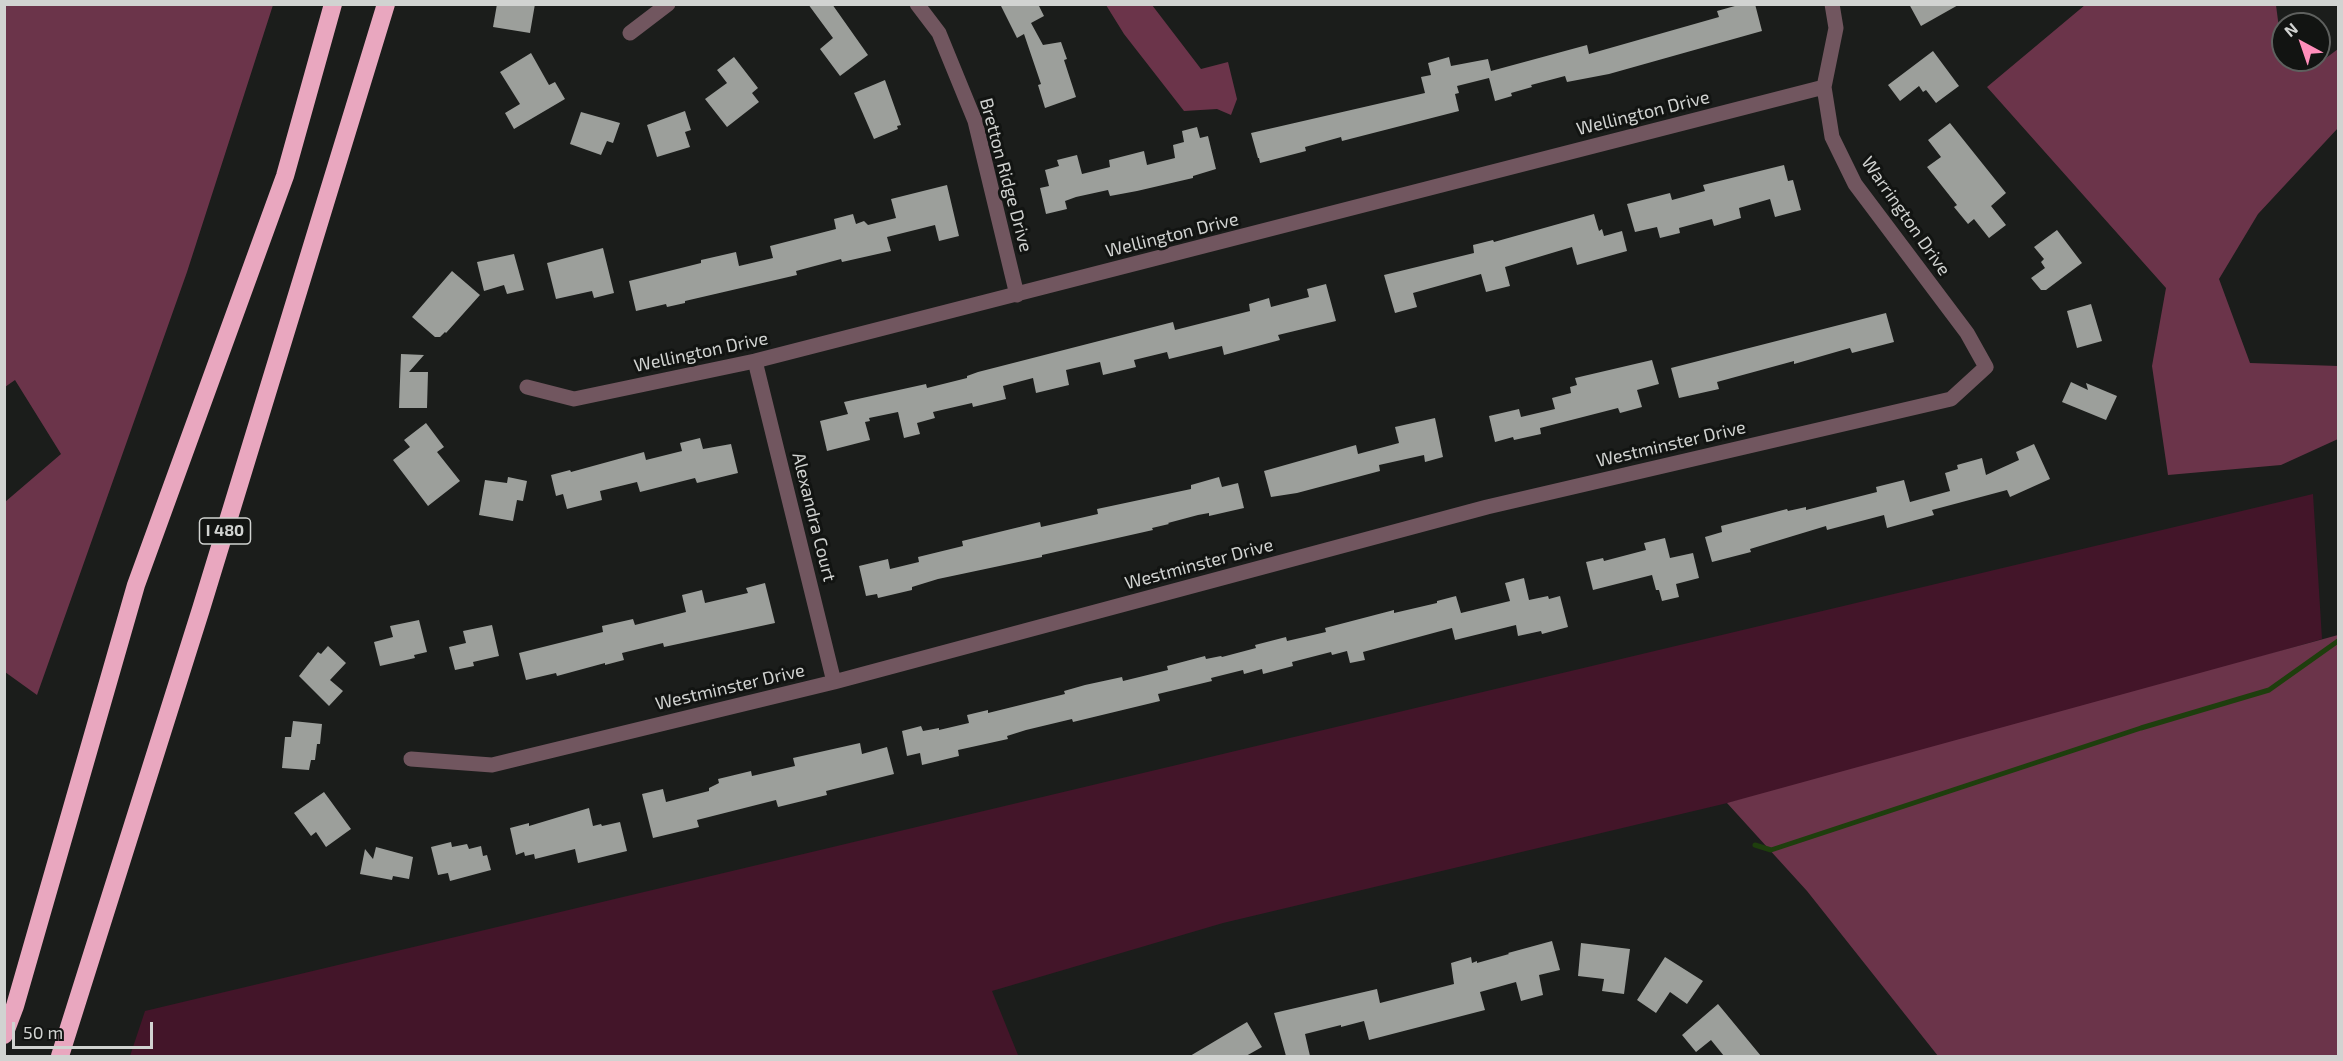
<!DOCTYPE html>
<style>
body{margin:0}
#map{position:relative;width:2343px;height:1061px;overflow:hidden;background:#1b1d1b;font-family:"Exo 2",sans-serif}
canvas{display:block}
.frame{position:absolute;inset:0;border:6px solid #d1d3d1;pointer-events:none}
.north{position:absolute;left:2271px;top:12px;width:60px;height:60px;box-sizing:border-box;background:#121412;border:2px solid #5e605e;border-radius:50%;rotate:320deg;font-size:16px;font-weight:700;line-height:24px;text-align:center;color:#d1d3d1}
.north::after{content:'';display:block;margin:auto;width:21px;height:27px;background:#ff8ebb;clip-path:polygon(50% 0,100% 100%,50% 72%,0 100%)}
.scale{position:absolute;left:12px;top:1022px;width:141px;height:27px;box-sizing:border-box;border:3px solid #d1d3d1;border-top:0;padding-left:8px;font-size:18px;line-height:21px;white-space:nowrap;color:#d1d3d1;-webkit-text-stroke:4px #121412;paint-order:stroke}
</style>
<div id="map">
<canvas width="2343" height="1061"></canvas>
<div class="frame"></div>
<div class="north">N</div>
<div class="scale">50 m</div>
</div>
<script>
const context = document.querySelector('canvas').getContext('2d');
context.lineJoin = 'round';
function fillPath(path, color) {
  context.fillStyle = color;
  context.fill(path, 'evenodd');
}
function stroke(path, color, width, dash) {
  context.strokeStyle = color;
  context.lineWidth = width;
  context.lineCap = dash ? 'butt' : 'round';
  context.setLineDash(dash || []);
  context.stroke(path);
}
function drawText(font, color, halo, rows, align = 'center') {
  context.font = font + ' "Exo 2",sans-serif';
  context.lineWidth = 6;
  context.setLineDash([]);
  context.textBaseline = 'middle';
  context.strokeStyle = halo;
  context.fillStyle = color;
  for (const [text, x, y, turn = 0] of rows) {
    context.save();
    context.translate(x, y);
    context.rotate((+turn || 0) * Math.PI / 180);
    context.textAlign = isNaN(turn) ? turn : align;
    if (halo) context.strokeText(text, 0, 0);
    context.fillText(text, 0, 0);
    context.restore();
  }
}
const green = new Path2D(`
 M2313,494l9,145 -418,122 -681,162 -231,68 26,64 -9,1h-879l15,-45z`);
const forest = new Path2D(`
 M5,4l268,1 -86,267 -150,423 -32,-23v-170l56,-48 -46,-74 -10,7z
 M1106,5h46l49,64 27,-7 9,37 -6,16 -14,-6 -33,2 -60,-77z
 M2085,5h191l4,31 3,4v20h18l9,10 28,-21v79l-80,86 -39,65 31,84 88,3v73l-57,26 -113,10 -16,-109 14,-78 -179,-201z
 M2338,635v421h-400l-131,-165 -80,-88z`);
const stream = new Path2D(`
 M1755,845l16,5 370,-122 128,-38 69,-49`);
const building = new Path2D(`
 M497,4h38l-5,29 -37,-6z
 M808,4h24l36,51 -28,21 -20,-27 13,-11z
 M1000,4h38l6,12 -13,7 12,22 18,-3 6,17 -3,1 12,37 -31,11 -7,-23 3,-1 -17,-50 -7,4z
 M1742,4h13l7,27 -153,43 -42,8 -2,-6 -34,9 1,2 -21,6 1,3 -17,5 -6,-23 -32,8 2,7 -4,1 4,17 -117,30 -1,-4 -36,10 1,4 -46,12 -1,-5h-1l-7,-25 174,-40 -4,-16 10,-2 -3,-12 21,-6 2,9 37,-7 3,12 96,-26 2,9 130,-37 -2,-6z
 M1909,4h51l-39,22z
 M1933,51l26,35 -23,17 -10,-13 -3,2 -4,-6 -19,15 -12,-16z
 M531,53l18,32 6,-3 10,17 -51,30 -9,-16 15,-9 -20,-32z
 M734,57l24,31 -6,5 7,9 -32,25 -22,-28 22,-16 -10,-13z
 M885,80l16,45 -4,1 1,3 -24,10 -20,-46z
 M685,111l6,19 -6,2 5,15 -33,10 -10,-32z
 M581,112l39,11 -7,20 -6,-2 -6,14 -31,-11z
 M1950,123l56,70 -15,13 15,19 -17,13 -15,-19 -6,5 -14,-17 3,-2 -30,-38 14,-10 -13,-17z
 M1197,127l3,11 8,-2 8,33 -23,7v2l-56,13 -27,5 -2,-6 -32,7 -11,4 2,8 -21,5 -6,-26 9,-2 -4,-16 14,-4 -2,-6 20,-5 5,19 28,-7 -1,-7 35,-9 3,14 28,-7 -2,-13 11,-3 -2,-11z
 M1784,165l4,16 5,-1 8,30 -26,7 -5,-18 -31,9 2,10 -27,8 -2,-7 -33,9 1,5 -20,5 -3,-11 -22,5 -8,-28 43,-11 2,7 33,-9 -2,-6z
 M947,185l12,51 -20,5 -4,-16 -48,12 4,14 -49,11 -1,-3 -45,12 1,4 -112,26v2l-18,4 -1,-3 -30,7 -7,-30 72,-18v-3l35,-8 3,14 34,-8 -3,-12 66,-17 -2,-10 19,-5 3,10 8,-3 4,4 28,-7 -5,-19z
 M1594,214l5,17 3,-2 2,7 18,-5 5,20 -50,14 -5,-18 -67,20 5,19 -24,6 -5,-18 -68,19 4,14 -22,6 -11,-38 90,-22 -1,-8 20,-5 1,2z
 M2057,230l25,33 -36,27h-5l-10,-12 14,-10 -4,-6 3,-3 -10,-12z
 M603,248l11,45 -20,5 -2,-7 -36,8 -9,-36z
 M514,254l10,36 -17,4 -3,-9 -20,6 -7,-29z
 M452,271l28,24 -34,38 -1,-1 -5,5h-5l-23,-20z
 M1326,284l10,37 -58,14 2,5 -56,15 -2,-9 -53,13 -2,-7 -33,8 2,7 -33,8 -3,-13 -34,8 3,15 -33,8 -3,-15 -30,8 3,13 -33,8 -1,-4 -39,9 2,6 -18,5 3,11 -16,4 -6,-26 -29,6 1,3 -5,1 5,18 -43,11 -7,-30 28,-7 -4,-12 82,-18 1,4 40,-10v-2l11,-4 195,-50 2,8 75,-19 -1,-7 20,-6 2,9 38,-10 -2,-8z
 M2091,304l11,37 -25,7 -10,-37z
 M1886,313l8,29 -42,11 -2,-5 -56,16v-3l-77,21 2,7 -40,9 -8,-30z
 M401,354l23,1 -15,17h19l-1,36h-28z
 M1652,360l7,24 -22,6 5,17 -22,6 -2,-5 -78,20 1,6 -27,6 -1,-3 -18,5 -6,-26 30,-7 2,8 34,-8 -3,-11 19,-5 -1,-6 7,-2 -2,-7z
 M2071,382l17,8 -2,-7 31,13 -11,24 -44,-18z
 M1435,418l8,39 -18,5 -1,-7 -45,10 1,6 -83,22 -26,4 -7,-26 92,-26 2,9 41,-11 -4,-16z
 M426,423l18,24 -7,5 23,29 -32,25 -35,-46 17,-13 -6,-7z
 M700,438l3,11 28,-5 7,29 -41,10 -2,-5 -55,14 -3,-10 -37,9 2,9 -35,9 -4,-15 -7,2 -5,-21 19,-5 1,2 73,-20 2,8 36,-9 -2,-8z
 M2034,444l16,35 -40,18 -3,-7 -75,20 2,5 -47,13 -3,-13 -57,15 -1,-4 -76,23 1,3 -39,10 -7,-25 17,-5 -1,-6 66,-17 1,2 18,-4v3l71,-18 -1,-5 28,-7 6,22 40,-11 -5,-18 13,-4 -1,-4 25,-7 4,17 33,-15 -3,-8z
 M508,477l19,4 -4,20 -6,-1 -4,21 -34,-6 6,-35 22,3z
 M1219,477l3,10 16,-4 6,25 -35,8v-3l-11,2 -30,8 1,1 -17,4 1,2 -111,25v2l-104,22 -26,8v3l-34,8 -1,-4 -11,2 -7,-30 29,-7 2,10 29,-7 -1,-5 45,-11 -1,-5 78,-19 1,5 57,-13 -1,-5 94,-20v-4z
 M1665,538l5,20 23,-5 6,25 -23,6 3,13 -17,4 -3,-11h-3l-4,-15 -59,15 -7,-28 17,-4 1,3 42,-11 -2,-7z
 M1524,578l5,22 19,-4 1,3 11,-3 8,31 -26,7 -1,-3 -23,5 -2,-11 -61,15 -3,-12 -89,24 2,8 -15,3 -3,-12 -15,4 -1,-3 -39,10 1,4 -30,8 -1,-5 -18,5 -1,-4 -32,8 1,3 -54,13 2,7 -87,21 -1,-3 -46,11 -19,6 1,3 -50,11 1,6 -37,9 -2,-12 -13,3 -5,-25 19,-5 2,5 16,-3v2l30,-7 -2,-8 21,-5v3l77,-19 -1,-3 21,-6 37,-8 1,4 45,-11 -1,-4 38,-10 1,3 15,-3 1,1 34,-9 -1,-3 31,-8 1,4 39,-9 -1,-4 69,-18v3l43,-10v-2l19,-5 5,17 49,-12 -5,-18z
 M765,583l10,40 -111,24 -1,-4 -41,10 2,7 -19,5v-2l-48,13 -1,-3 -30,7 -7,-27 84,-21 -1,-6 31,-7 2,6 51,-13 -4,-17 20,-5 3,13 43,-10 -2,-5z
 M419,620l8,32 -13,3 1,3 -35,8 -6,-24 19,-5 -3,-11z
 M492,625l7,31 -26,6 1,4 -19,4 -6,-23 17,-4 -3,-12z
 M328,646l18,17 -16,17 13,11 -14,15 -30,-30 19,-24 3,2z
 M293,721l29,3 -2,20h-3l-2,16h-4l-2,10 -27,-2 3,-31h6z
 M860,743l2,11 25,-7 7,27 -68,17 1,4 -49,12 -2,-7 -79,20 2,7 -46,11 -11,-44 21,-5 3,13 43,-11v-3l10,-5 -1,-4 33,-8 1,5 43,-10 -2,-8z
 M324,792l27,37 -25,18 -10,-15 -5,4 -17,-23z
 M589,808l4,18 8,-2 1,2 18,-4 7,29 -49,12 -3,-14 -40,10 -1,-5 -9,2 -1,-4 -8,3 -6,-27 19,-5v3z
 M451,842l1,5 15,-3 2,5 12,-3 2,10 4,-1 4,15 -41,11 -2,-8 -10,2 -7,-28z
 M376,847l37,10 -4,22 -16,-3 -1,4 -32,-6 5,-25 8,10z
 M1552,941l8,29 -21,5 4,20 -22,6 -5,-19 -36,10 5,18 -116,30 -5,-19 -23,6v-2l-36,9 5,22h-24l-12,-43 103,-24 3,14 74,-19 -3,-21 20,-6 1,6 5,-2v2l32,-9 -1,-1z
 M1581,943l49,6 -6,45 -22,-3 2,-12 -26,-3z
 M1665,957l38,24 -16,23 -17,-12 -14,21 -19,-13z
 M1718,1004l43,52h-37l-13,-16 -15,12 -14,-17z
 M1247,1022l15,25 -16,9h-56z`);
const street = new Path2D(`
 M917,4l22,29 36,88 42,174
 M630,33l38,-29
 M755,361l79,321
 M527,387l47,12 181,-38 1069,-274
 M411,759l81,6 342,-83 653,-175 464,-108 35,-32 -19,-34 -112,-149 -23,-47 -8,-50 12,-59 -4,-24`);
const highway = new Path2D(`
 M4,1035l11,-29 121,-421 149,-409 48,-172
 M60,1056l141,-447 185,-605`);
const shields = [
 [225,531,51]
];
const shieldNames = [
 ["I 480",225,531]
];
const streetNames = [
 ["Wellington Drive",1643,113,-14],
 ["Bretton Ridge Drive",1006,175,75],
 ["Warrington Drive",1906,216,55],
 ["Wellington Drive",1172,235,-14],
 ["Wellington Drive",701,352,-12],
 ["Westminster Drive",1671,444,-13],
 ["Alexandra Court",814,517,76],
 ["Westminster Drive",1199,564,-15],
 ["Westminster Drive",730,687,-13]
];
fillPath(green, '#431529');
fillPath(forest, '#6b344a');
stroke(stream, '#1e3e0d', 5);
fillPath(building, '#9c9f9b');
stroke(street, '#71565f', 15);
stroke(highway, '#e9a7bf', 18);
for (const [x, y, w] of shields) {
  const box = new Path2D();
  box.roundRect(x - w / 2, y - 13, w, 26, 4.5);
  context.fillStyle = '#121412';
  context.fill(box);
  stroke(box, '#d1d3d1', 1.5);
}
drawText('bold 16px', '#d1d3d1', null, shieldNames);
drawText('18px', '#d1d3d1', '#121412', streetNames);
</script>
